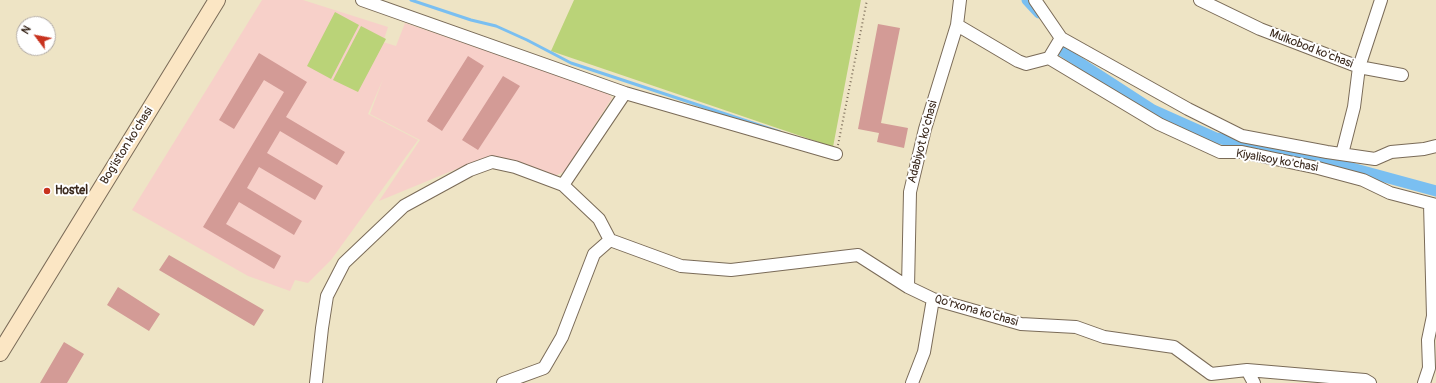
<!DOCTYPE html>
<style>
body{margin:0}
#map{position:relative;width:1436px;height:383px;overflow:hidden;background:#eee4c5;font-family:Pangolin,sans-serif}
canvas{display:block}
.north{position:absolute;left:16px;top:16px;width:40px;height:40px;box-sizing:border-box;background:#fff;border:1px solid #b1aaa5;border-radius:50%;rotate:302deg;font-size:11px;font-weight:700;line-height:16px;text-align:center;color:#3b2a1e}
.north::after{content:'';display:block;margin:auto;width:14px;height:18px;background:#c8321e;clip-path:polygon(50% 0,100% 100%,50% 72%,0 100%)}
</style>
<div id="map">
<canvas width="1436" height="383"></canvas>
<div class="north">N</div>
</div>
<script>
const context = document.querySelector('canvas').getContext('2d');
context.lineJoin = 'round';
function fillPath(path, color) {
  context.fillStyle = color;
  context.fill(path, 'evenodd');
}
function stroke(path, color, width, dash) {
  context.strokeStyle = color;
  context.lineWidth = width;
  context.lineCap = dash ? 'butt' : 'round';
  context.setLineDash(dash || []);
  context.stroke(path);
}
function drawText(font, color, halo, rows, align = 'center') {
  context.font = font + ' Pangolin,sans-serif';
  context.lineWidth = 4;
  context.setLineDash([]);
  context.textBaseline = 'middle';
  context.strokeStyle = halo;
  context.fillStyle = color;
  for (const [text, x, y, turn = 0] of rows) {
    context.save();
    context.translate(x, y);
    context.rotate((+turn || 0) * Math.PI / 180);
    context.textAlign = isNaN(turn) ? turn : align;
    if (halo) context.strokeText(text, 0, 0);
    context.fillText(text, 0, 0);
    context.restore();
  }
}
const built = new Path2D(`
 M262,0h41l85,27 -5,15 13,4 9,-23 201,68 6,7 -47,73 -10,5 -72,-18 -104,43 41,-61 -50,-26 13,-35 -15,35 50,26 -87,120 -23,23 -13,-3 -5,11 -42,-15 -116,-66z`);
const green = new Path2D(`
 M574,0h287l-28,147 -282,-96z
 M335,12l24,13 -28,54 -24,-13z
 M361,26l25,13 -28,53 -25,-12z`);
const stream = new Path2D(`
 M411,0l60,20 25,6 31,14 44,23 209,69`);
const canal = new Path2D(`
 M1027,0l12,13
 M1062,51l91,59 63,28 77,14 143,39`);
const building = new Path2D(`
 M878,24l22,4 -19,95 27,5 -4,20 -27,-6 2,-9 -21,-4z
 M259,53l48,29 -21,35 59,35 -8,13 -57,-34 -13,22 56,33 -8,14 -56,-33 -12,21 55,33 -8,14 -55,-33 -13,22 55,32 -7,13 -71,-42 81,-135 -20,-12 -30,49 -15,-9z
 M468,56l16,10 -42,65 -15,-10z
 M503,76l17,10 -42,64 -16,-10z
 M169,255l95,55 -10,16 -95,-56z
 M118,287l42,27 -11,17 -42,-26z
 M64,342l20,12 -17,29h-27z`);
const path = new Path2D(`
 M838,145l29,-145`);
const street = new Path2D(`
 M362,0l263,93 211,61
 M1035,0l26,38 -12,20
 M1200,0l60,29 99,38 22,-67
 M957,25l61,36 8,3 23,-6 110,66 61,28h22l76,16 45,12 27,13 46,12
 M1061,38l127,71 54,27 85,16 48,7 16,-7 33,-3 12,-3
 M1342,154l12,-47 5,-40 43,8
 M563,185l62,-92
 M610,240l71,26 50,4 127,-15 50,32 25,12 88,25 55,3 28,10 70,10 37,27 36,-4 118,10 5,3
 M908,287l2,-95 15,-63 32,-104 3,-25
 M1247,370l7,13
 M316,383l6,-55 5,-32 17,-33 60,-57 66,-36 22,-8 23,5 48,18 36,34 11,21
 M503,383l41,-15 18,-31 32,-83 16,-14
 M912,383l12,-31 9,-53
 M1424,383l5,-15 -1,-28 5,-24 -3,-112`);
const secondary = new Path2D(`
 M0,353l217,-353`);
const markers = [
 [47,191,4,"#c8321e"]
];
const streetNames = [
 ["Mulkobod ko'chasi",1311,49,21],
 ["Adabiyot ko'chasi",923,142,-75],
 ["Bog'iston ko'chasi",127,146,-58],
 ["Kiyalisoy ko'chasi",1277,161,10],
 ["Qo'rxona ko'chasi",976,311,16]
];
const poiNames = [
 ["Hostel",55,191]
];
fillPath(built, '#f7d0c9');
fillPath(green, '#bad378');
stroke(stream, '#7abff1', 3);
stroke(canal, '#7abff1', 11);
fillPath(building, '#d39b96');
stroke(street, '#7a6b58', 14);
stroke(secondary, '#7a6b58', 18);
stroke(path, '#7a6b58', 2, [1, 3]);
stroke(street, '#fff', 12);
stroke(secondary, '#fbe6c4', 16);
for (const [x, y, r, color] of markers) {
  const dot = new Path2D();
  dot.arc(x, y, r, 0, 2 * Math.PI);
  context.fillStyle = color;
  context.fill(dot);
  stroke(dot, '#fff', 1.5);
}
drawText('12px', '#3b2a1e', '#fff', streetNames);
drawText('bold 12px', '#3b2a1e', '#fff', poiNames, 'left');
</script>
